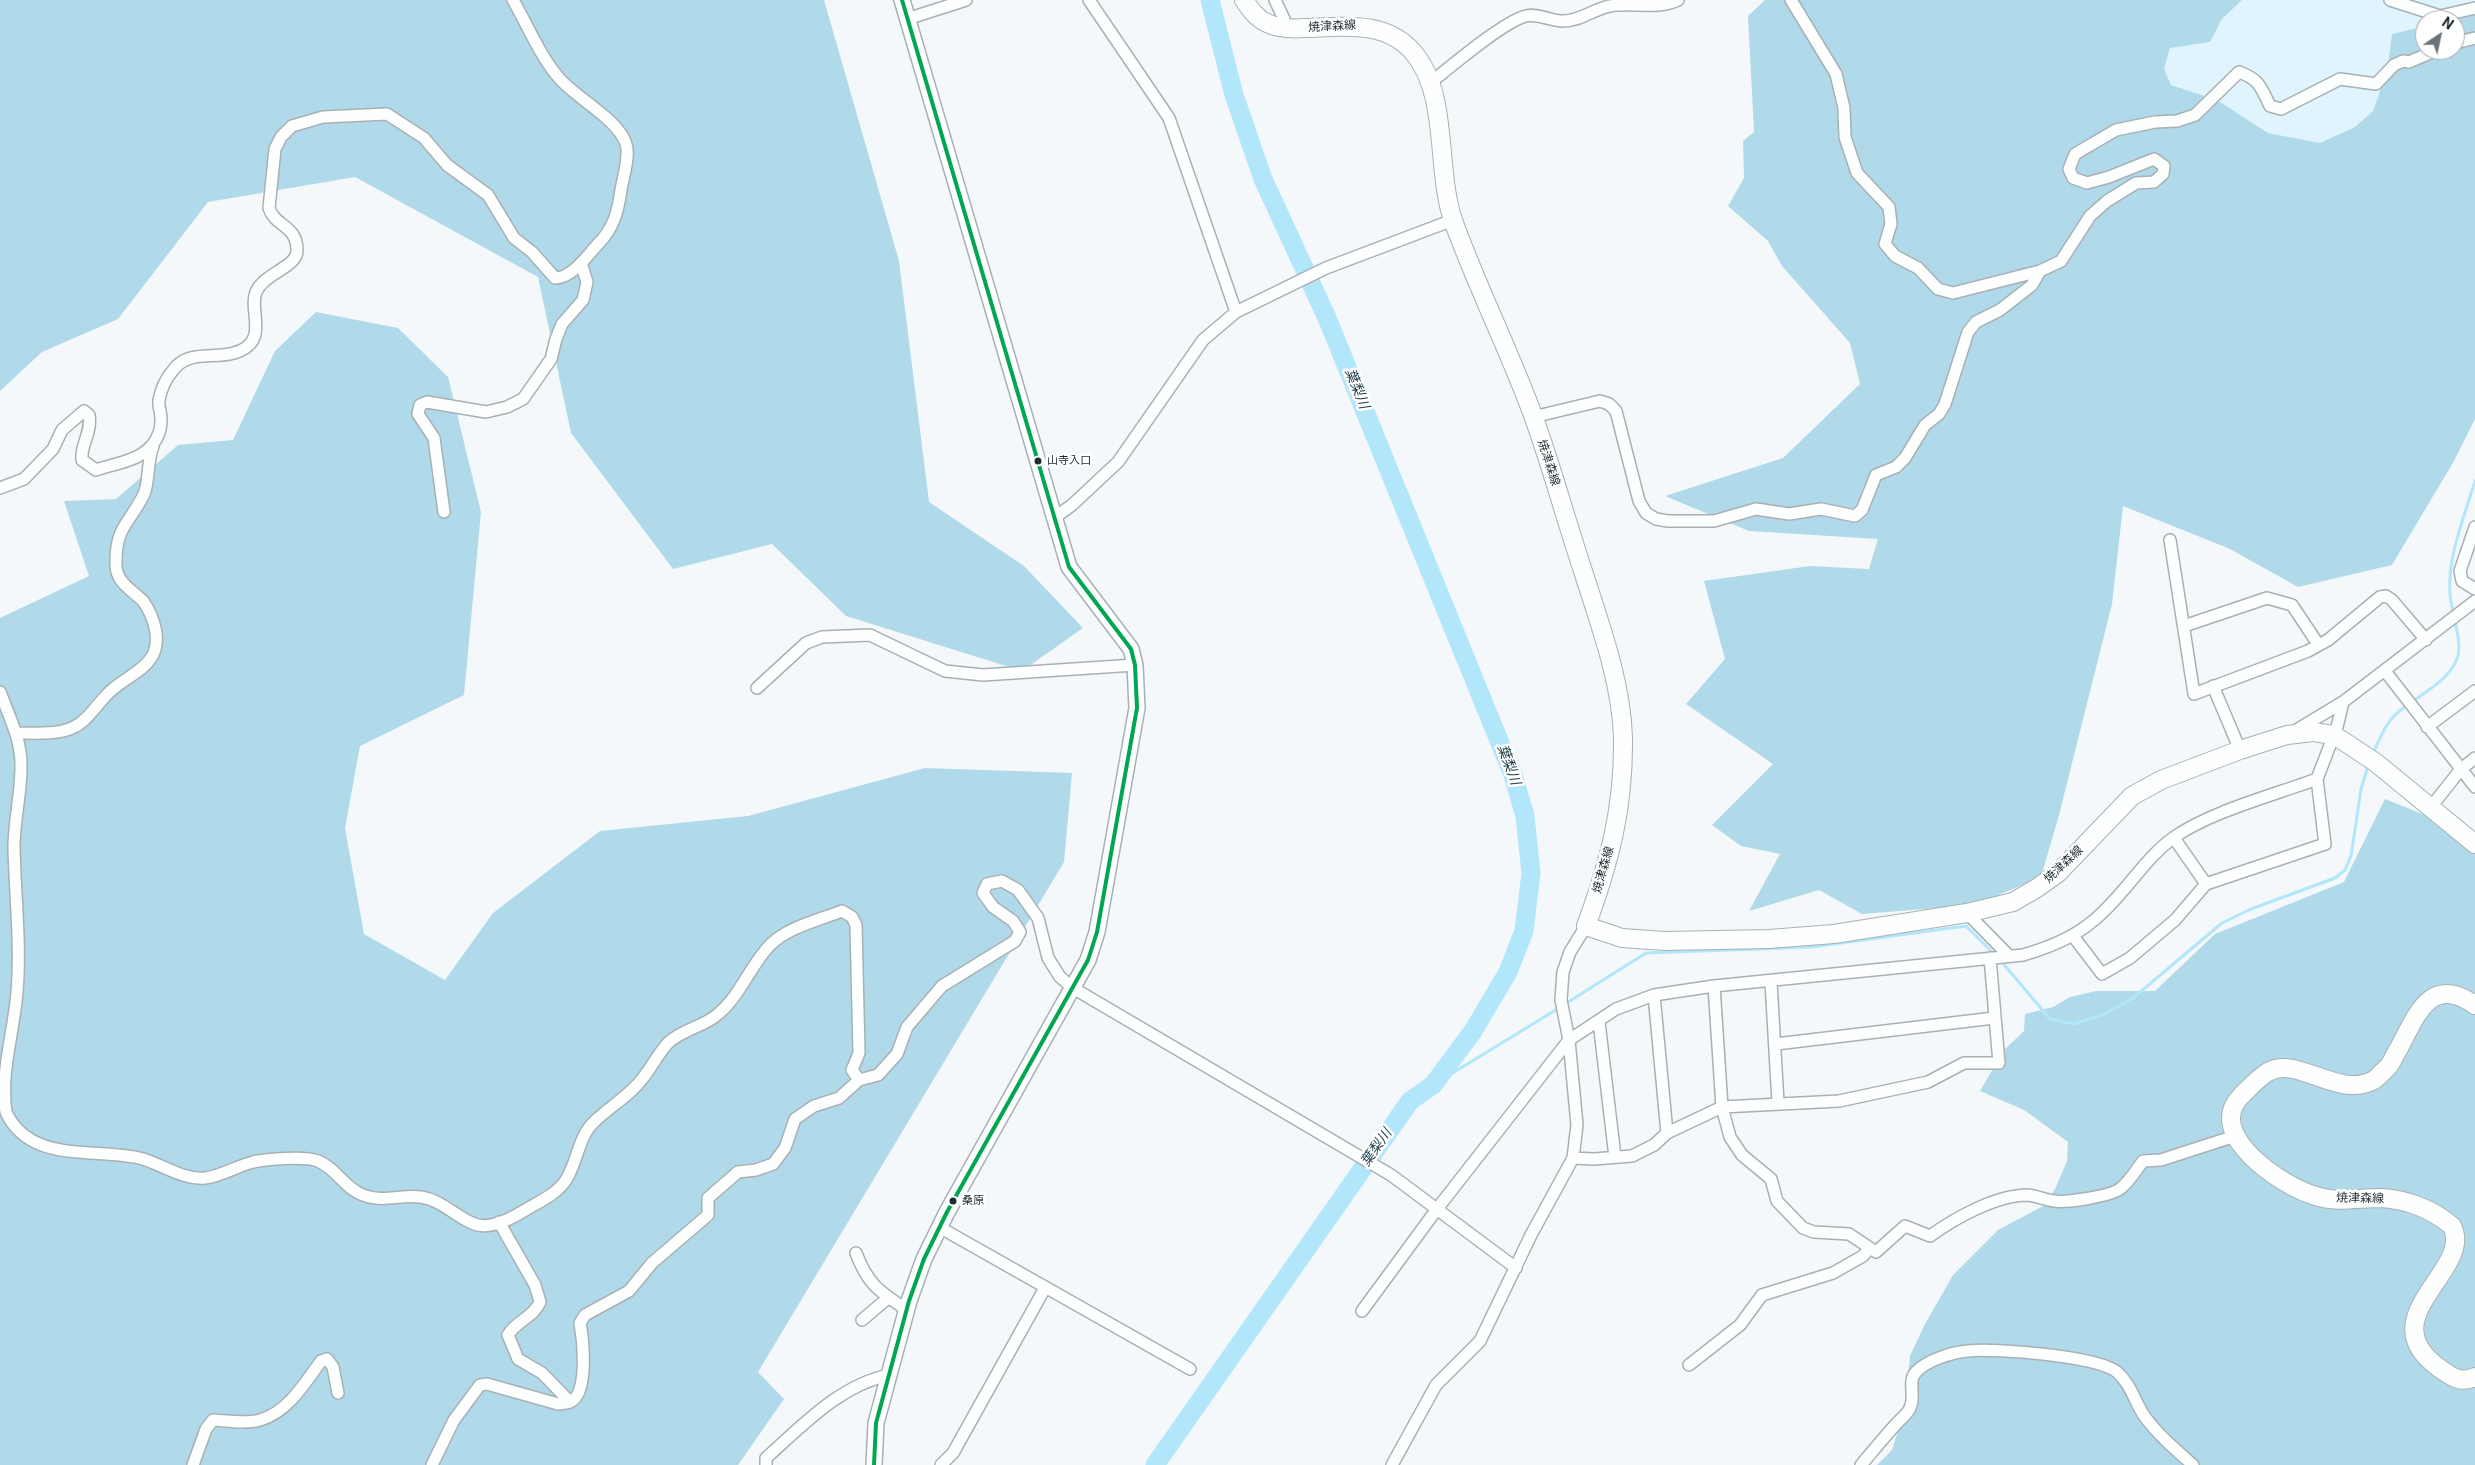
<!DOCTYPE html>
<meta charset="utf-8">
<style>
body{margin:0}
#map{position:relative;width:2475px;height:1465px;overflow:hidden;background:#f4f8fa;font-family:Roboto,sans-serif}
canvas{display:block}
.north{position:absolute;left:2415px;top:10px;width:50px;height:50px;box-sizing:border-box;background:#fff;border:1px solid #a5aaac;border-radius:50%;rotate:34deg;font-size:14px;font-weight:700;line-height:20px;text-align:center;color:#1e2b30}
.north::after{content:'';display:block;margin:auto;width:18px;height:22px;background:#697377;clip-path:polygon(50% 0,100% 100%,50% 72%,0 100%)}
</style>
<div id="map">
<canvas width="2475" height="1465"></canvas>
<div class="north">N</div>
</div>
<script>
const context = document.querySelector('canvas').getContext('2d');
context.lineJoin = 'round';
function fillPath(path, color) {
  context.fillStyle = color;
  context.fill(path, 'evenodd');
}
function stroke(path, color, width, dash) {
  context.strokeStyle = color;
  context.lineWidth = width;
  context.lineCap = dash ? 'butt' : 'round';
  context.setLineDash(dash || []);
  context.stroke(path);
}
function drawText(font, color, halo, rows, align = 'center') {
  context.font = font + ' Roboto,"Noto Sans JP",sans-serif';
  context.lineWidth = 5;
  context.setLineDash([]);
  context.textBaseline = 'middle';
  context.strokeStyle = halo;
  context.fillStyle = color;
  for (const [text, x, y, turn = 0] of rows) {
    context.save();
    context.translate(x, y);
    context.rotate((+turn || 0) * Math.PI / 180);
    context.textAlign = isNaN(turn) ? turn : align;
    if (halo) context.strokeText(text, 0, 0);
    context.fillText(text, 0, 0);
    context.restore();
  }
}
const green = new Path2D(`
 M2242,0h233v14l-25,6h-25v6l-33,8 -5,38 -14,39 -18,16 -35,16 -52,-10 -51,-33 -46,-15 -7,-16 6,-21 39,-6 13,-23z`);
const forest = new Path2D(`
 M0,0h824l75,261 30,241 95,64 59,62 -61,43 -176,-55 -74,-72 -99,25 -102,-136 -33,-156 -183,-100 -147,25 -90,117 -76,33 -42,39z
 M1765,0h477l-20,19 -12,23 -40,6 -6,21 7,16 46,15 51,33 52,10 35,-16 18,-16 14,-39 5,-38 33,-8v24h30v-30h-5l25,-6v405l-21,42 -62,104 -94,22 -68,-38 -107,-43 -11,98 -53,211 -18,62 -66,28 -113,9 -43,-24 -70,21 31,-57 -39,-8 -29,-21 61,-61 -87,-60 39,-45 -21,-78 106,-15 59,3 9,-30 -129,-8 -84,-35 118,-38 77,-74 -10,-41 -68,-77 -14,-25 -40,-35 16,-28 -1,-37 11,-9 -6,-116z
 M316,312l82,16 50,49 33,135 -17,183 -104,51 -15,82 19,106 81,46 48,-67 107,-82 148,-15 177,-48 147,5 -8,89 -306,510 26,27 -46,66h-738v-847l89,-42 -25,-75 52,-2 62,-54 55,-5 42,-89z
 M2385,799l90,36v630h-598l15,-15 13,-42 5,-52 15,-32 28,-49 45,-45 47,-25 11,-18 11,-26 1,-19 -44,-32 -44,-19 24,-41 20,-19 1,-17 28,-7 17,-10 26,-6h59l60,-57 129,-52z`);
const stream = new Path2D(`
 M2454,614c-14,-42 9,-92 21,-133
 M2373,753c7,-14 12,-29 23,-39 19,-17 50,-30 60,-53 6,-12 1,-28 -1,-41
 M2001,961l49,58 24,5 31,-10 28,-16 89,-75 29,-14 84,-31 10,-8 6,-14 10,-67 7,-23
 M1565,1004l81,-51 166,-6 154,-21 29,29
 M1433,1085l126,-77`);
const river = new Path2D(`
 M1155,1465l255,-364 23,-16 40,-54 35,-59 16,-41 7,-58 -6,-57 -12,-41 -186,-457 -64,-139 -29,-84 -24,-95`);
const street = new Path2D(`
 M1089,0l80,118 67,194
 M1275,0l9,19 -2,9
 M1791,0l45,74 8,34 1,29 12,36 32,34 2,17 -6,20 10,12 23,12 20,21 15,4 87,-22 21,-10 29,-45 17,-15 29,-18 18,-1 9,-8 1,-8 -10,-7 -45,18 -22,6 -14,-5 -4,-9 6,-15 41,-24 39,-8 22,-1 18,-6 44,-43c20,7 22,15 31,34l11,3 59,-30 36,5 18,-19 9,-4 6,1 28,-12
 M2390,0l50,16 35,-8
 M907,19l59,-19
 M2455,43l20,-5
 M1429,84c20,-16 75,-63 97,-68 12,-3 25,5 37,5 18,0 30,-12 47,-15 21,-4 48,4 68,-6
 M1533,417l67,-16 9,3 7,7 23,90 7,12 10,6 12,2h46l42,-12 33,5 32,-5 34,7 7,-6 14,-35 20,-8 9,-9 20,-33 14,-11 6,-10 23,-72 8,-10 24,-12 32,-25 8,-14
 M0,488l24,-9 29,-30 9,-19 22,-19 5,4c3,19 -9,30 -7,45l14,10c11,-4 23,-6 33,-10 19,-6 33,-21 32,-42 0,-6 -3,-12 -2,-18 2,-11 8,-23 15,-31 15,-19 40,-10 60,-16 37,-11 14,-42 22,-61 8,-19 42,-25 41,-42 0,-25 -22,-23 -28,-42l6,-59 6,-12 11,-11 31,-9 64,-3 37,24 23,27 41,30 26,43 18,14 23,26c17,0 32,-22 43,-34 16,-16 20,-33 23,-54 2,-13 9,-33 5,-46 -8,-25 -49,-45 -67,-66 -19,-22 -31,-52 -46,-78
 M444,512l-10,-74 -16,-24 2,-9 7,-3 59,10 21,-5 16,-8 28,-40 5,-20 6,-15 21,-24 4,-18 -6,-19
 M1054,518l18,-13 46,-43 85,-122 33,-28 90,-44 127,-48
 M2475,527l-15,44 2,10 13,8
 M2170,540l24,154 114,-43 20,-11 52,-43 6,-1 6,4 34,40
 M2184,626l83,-28 25,7 26,39
 M2385,671l90,116
 M2213,686l27,64
 M757,688l49,-45 16,-6 48,-2 75,36 38,4 152,-10
 M0,692c9,24 22,49 21,76 0,26 -7,53 -7,79 1,48 7,97 3,145 -3,39 -17,81 -11,120 24,53 92,35 137,47 20,6 40,21 62,19 17,-2 32,-12 48,-16 14,-3 52,-6 65,-1 18,7 27,28 45,34 20,8 39,-1 58,2 20,3 33,18 51,26 18,9 44,-7 60,-17 13,-7 26,-14 34,-26 12,-19 12,-43 28,-58 12,-12 27,-21 39,-33 15,-13 22,-32 35,-46 14,-14 36,-16 50,-29 22,-18 32,-48 52,-69 18,-18 49,-25 72,-34l10,6 4,8 3,128 -7,17 7,10
 M2427,727l48,-36
 M2295,731l48,-29
 M16,733c17,0 40,2 56,-5 17,-7 27,-28 41,-39 12,-11 29,-17 38,-31 5,-7 6,-17 5,-26 -2,-10 -7,-23 -13,-31 -11,-11 -26,-18 -27,-35 -1,-40 13,-41 28,-72 5,-10 3,-33 9,-48
 M2431,807l30,-38 14,-11
 M2174,838l32,46
 M1967,913l42,43
 M2073,936l29,38 28,-16 45,-38 31,-36 119,-40 -8,-65 20,-52 6,-25 132,-101
 M1771,982l7,121
 M1714,986l8,121 8,30 12,18 29,24 6,22 26,27 11,4 35,2 27,18 29,-26 25,10c25,-18 66,-41 98,-41 9,1 18,5 26,6 13,2 58,-5 67,-13 9,-7 15,-18 22,-27l18,-1 74,-24
 M1654,995l13,138
 M1599,1022l16,135
 M1776,1044l218,-26
 M1573,1158l21,1 38,-3 22,-11 13,-12 55,-26 117,-6 89,-19 36,-19h35l-9,-105
 M499,1222l36,63 5,17c-6,15 -24,19 -32,33l10,24 24,14 28,29
 M939,1227l251,142
 M856,1253c12,32 24,39 51,57
 M1362,1311l75,-102 132,-169 47,-31 38,-14 60,-9 309,-31c31,-9 59,-21 82,-45 24,-23 41,-52 68,-72 36,-26 101,-43 144,-59
 M862,1320l26,-22
 M1689,1365l51,-40 22,-30 71,-22 30,-17 7,-8
 M193,1465l13,-36 7,-9c15,1 33,4 47,0 28,-8 45,-37 61,-59l6,-2 6,8 5,26
 M432,1465l22,-45 26,-35 7,-1 71,20c3,-1 9,0 12,-2 19,-8 13,-63 10,-79l5,-8 44,-24 23,-28 56,-48v-17l30,-26 18,-2 17,-6 12,-16 10,-29 19,-13 25,-8 20,-18 19,-5 19,-21 10,-27 35,-41 73,-45 5,-9 -7,-11 -20,-14 -10,-14 4,-9 15,-3 16,9 20,28 10,40 12,19 13,11 318,187 125,93
 M766,1465v-7c36,-32 74,-73 123,-83
 M941,1465l12,-12 92,-165
 M1392,1465l44,-80 44,-44 51,-106 42,-77 4,-33 -8,-85 -8,-40 2,-28 7,-20 16,-26
 M1861,1465c12,-14 24,-29 37,-43 4,-4 10,-9 12,-14 6,-12 -3,-27 6,-36 11,-12 37,-20 52,-21 28,-3 129,5 149,21 14,12 18,31 28,45 14,19 31,33 48,48`);
const secondary = new Path2D(`
 M874,1465l2,-42 33,-122 15,-42 23,-47 141,-252 9,-28 40,-224 -2,-43 -4,-16 -62,-82 -167,-567`);
const primary = new Path2D(`
 M1244,0c6,9 12,18 23,23 12,6 25,6 38,5 38,-1 80,-8 108,24 37,43 22,119 41,171 24,66 56,129 80,195 18,50 32,102 49,153 17,54 38,109 40,166 1,70 -13,124 -37,189l36,12 43,3 104,-2 65,-5 133,-21 46,-11 24,-14 21,-15 74,-77 29,-16 79,-30 47,-15 26,-3 21,3 41,27 100,82
 M2475,1005c-44,-30 -57,7 -76,43 -4,6 -7,15 -12,20 -5,4 -10,11 -15,13 -35,17 -76,-26 -104,-9 -9,5 -19,16 -27,24 -38,38 42,91 75,100 21,7 42,2 64,2 26,1 52,11 72,28 23,45 -87,92 -10,144 11,8 20,13 33,7`);
const bus1 = new Path2D(`
 M874,1465l2,-42 33,-122 15,-42 23,-47 141,-252 9,-28 40,-224 -2,-43 -4,-16 -62,-82 -167,-567`);
const markers = [
 [1038,461,4.5,"#1e2b30"],
 [953,1201,4.5,"#1e2b30"]
];
const busNames = [
 ["山寺入口",1047,461],
 ["桑原",962,1201]
];
const streetNames = [
 ["焼津森線",1332,27,-3],
 ["焼津森線",1548,463,72],
 ["焼津森線",2064,865,-43],
 ["焼津森線",1604,870,-74],
 ["焼津森線",2360,1199,1]
];
const waterNames = [
 ["葉梨川",1356,389,68],
 ["葉梨川",1508,765,70],
 ["葉梨川",1377,1148,-55]
];
fillPath(green, '#dff4fc');
fillPath(forest, '#b0daea');
stroke(stream, '#b2e6fb', 3);
stroke(river, '#b2e6fb', 19);
stroke(street, '#a9b0b4', 14);
stroke(secondary, '#a9b0b4', 18);
stroke(primary, '#a9b0b4', 20);
stroke(street, '#fdfefe', 11);
stroke(secondary, '#fdfefe', 15);
stroke(primary, '#fdfefe', 18);
stroke(bus1, '#00a651', 4);
for (const [x, y, r, color] of markers) {
  const dot = new Path2D();
  dot.arc(x, y, r, 0, 2 * Math.PI);
  context.fillStyle = color;
  context.fill(dot);
  stroke(dot, '#fff', 2);
}
drawText('11px', '#1e2b30', '#fff', busNames, 'left');
drawText('12px', '#1e2b30', '#fff', streetNames);
drawText('italic 14px', '#193b47', '#fff', waterNames);
</script>
